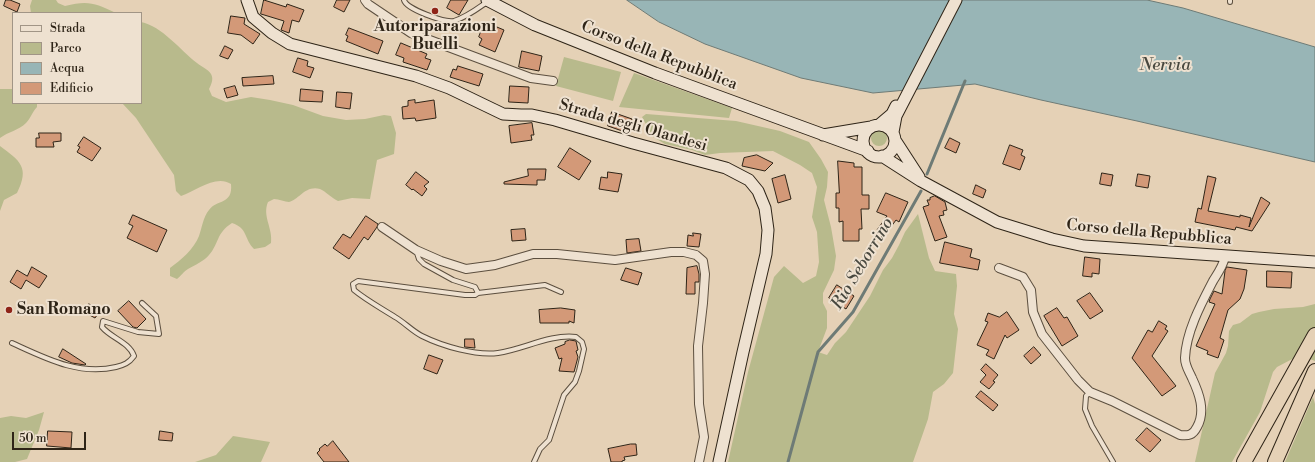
<!DOCTYPE html>
<style>
body{margin:0}
#map{position:relative;width:1315px;height:462px;overflow:hidden;background:#e5d1b6;font-family:"Libre Bodoni",serif}
canvas{display:block}
.legend{position:absolute;left:12px;top:12px;width:130px;height:92px;box-sizing:border-box;background:#eee1d0;border:1px solid #a19586;margin:0;padding:5px 7px;list-style:none;font-size:12px;color:#2e2417}
.legend li{display:flex;align-items:center;gap:8px;height:20px}
.legend b{width:20px;border:1px solid #a19586}
.scale{position:absolute;left:12px;top:432px;width:74px;height:18px;box-sizing:border-box;border:2px solid #2e2417;border-top:0;padding-left:5px;font-size:12px;line-height:14px;white-space:nowrap;color:#2e2417;-webkit-text-stroke:3px #eee1d0;paint-order:stroke}
</style>
<div id="map">
<canvas width="1315" height="462"></canvas>
<ul class="legend">
<li><b style="height:5px;background:#eee1d0"></b>Strada</li>
<li><b style="height:11px;background:#b8ba8c"></b>Parco</li>
<li><b style="height:11px;background:#98b5b6"></b>Acqua</li>
<li><b style="height:11px;background:#d39978"></b>Edificio</li>
</ul>
<div class="scale">50 m</div>
</div>
<script>
const context = document.querySelector('canvas').getContext('2d');
context.lineJoin = 'round';
function fillPath(path, color) {
  context.fillStyle = color;
  context.fill(path, 'evenodd');
}
function stroke(path, color, width, dash) {
  context.strokeStyle = color;
  context.lineWidth = width;
  context.lineCap = dash ? 'butt' : 'round';
  context.setLineDash(dash || []);
  context.stroke(path);
}
function drawText(font, color, halo, rows, align = 'center') {
  context.font = font + ' "Libre Bodoni",serif';
  context.lineWidth = 4;
  context.setLineDash([]);
  context.textBaseline = 'middle';
  context.strokeStyle = halo;
  context.fillStyle = color;
  for (const [text, x, y, turn = 0] of rows) {
    context.save();
    context.translate(x, y);
    context.rotate((+turn || 0) * Math.PI / 180);
    context.textAlign = isNaN(turn) ? turn : align;
    if (halo) context.strokeText(text, 0, 0);
    context.fillText(text, 0, 0);
    context.restore();
  }
}
const green = new Path2D(`
 M32,0h24l2,3 7,3c23,-6 30,-3 51,7h-85l-1,-7z
 M141,22c21,4 39,28 56,41 5,4 11,6 14,11 3,5 0,11 -2,15l3,7 14,6 25,-5 19,3 23,5 30,11 23,4 19,-1 19,-4 7,1 5,17 -2,21 -17,6 -7,39 -18,-1 -14,3c-6,-3 -13,-10 -18,-12 -15,-4 -21,11 -31,13 -4,0 -10,-3 -15,-3l-6,3c-6,14 5,26 3,41l-6,4 -11,2c-10,-10 -6,-21 -22,-26 -16,10 -13,21 -23,32 -5,6 -14,10 -21,14 -4,2 -7,7 -11,10l-7,-3v-8c11,-8 24,-19 29,-32 3,-8 4,-19 10,-26 8,-11 24,-5 22,-26 -15,-10 -35,7 -50,12l-5,-5 -2,-16 -38,-57 -14,-15h19z
 M564,57l57,15 -8,29 -57,-15z
 M634,73l98,35 -3,10 -110,-11z
 M0,89h13v14h24v4c-5,5 -6,11 -11,16 -7,7 -18,9 -26,15v3z
 M646,114l90,7 44,10 29,11 12,17 7,13 -1,15 -3,13 7,27 5,29 -2,14 -11,23v10l4,8v17l-9,24 9,3 8,-12 11,-11 24,-36 13,-26 9,-12 7,-13 6,-13 13,-18 11,44 6,13 21,3 1,12 -3,28 4,15 -5,44 -9,11 -11,8 -5,27 -15,43h-185l20,-90 26,-95 10,-11 19,17 13,-7 3,-14 -2,-30 -5,-15 5,-30 -5,-14 -12,-8 -27,-14 -53,2 -15,2 -13,-5 -27,-6 -12,-7 -11,-20z
 M871 138a8 8 0 1 1 16 0a8 8 0 1 1-16 0Z
 M0,146c20,15 30,21 17,47l-13,7 -4,11z
 M1315,304v57l-15,-6 -23,12 -4,5 -13,40 -28,50h-37l20,-89 11,-20 2,-7 1,-15 4,-6 7,-2 12,-9 7,-2 15,-3 29,-2z
 M1313,397l2,7v58h-30z
 M44,412l-5,18 -12,29 -12,3h-15v-44l11,-2 15,2z
 M233,436l37,6 -9,20h-66l21,-7z`);
const water = new Path2D(`
 M627,0h520l36,8 132,39v115l-178,-41 -96,-21 -66,-16 -102,9 -72,-15 -96,-34 -46,-22z`);
const stream = new Path2D(`
 M927,174l38,-93
 M788,462l30,-110 35,-40 68,-121`);
const building = new Path2D(`
 M6,0h4l10,4 -3,8 -13,-6z
 M264,0l22,7 1,-3 17,6 -5,12 -7,-2 -3,13 -8,-3 3,-9 -23,-7z
 M337,0h13l-6,12 -10,-5z
 M451,0h17l-9,15 -12,-7z
 M231,16l14,2 -1,6 16,10 -7,10 -12,-9 -13,-2z
 M485,22l19,8 -9,22 -16,-7 3,-6 -3,-2z
 M349,28l34,13 -5,13 -32,-13 2,-5 -2,-1z
 M401,43l26,11 -2,4 6,2 -4,10 -24,-8 1,-4 -8,-3z
 M225,46l8,4 -5,9 -8,-3z
 M522,51l20,5 -3,15 -20,-4z
 M298,58l10,3 -1,5 7,2 -4,10 -17,-6z
 M458,66l25,8 -4,12 -29,-9 3,-8 3,1z
 M273,76l1,8 -31,2 -1,-8z
 M235,86l3,9 -11,3 -3,-9z
 M510,86l19,1 -1,16 -19,-1z
 M301,89l22,2 -1,11 -22,-1z
 M337,92l15,1 -2,16 -14,-2z
 M415,100v3l19,-3 2,18 -20,3 -1,-3 -12,1 -1,-12 6,-1v-5z
 M612,112l20,7 -4,14 -20,-7z
 M532,123l2,12h-3l1,5 -21,3 -2,-17z
 M39,133h22v8l-8,1 1,5h-18v-9h3z
 M84,137l17,11 -9,13 -15,-9 3,-5 -2,-1z
 M950,138l10,5 -4,10 -11,-5z
 M1010,145l13,5 -2,5 4,2 -5,13 -17,-6z
 M570,148l21,13 -12,19 -21,-13z
 M757,155l16,8 -8,8 -23,-5 2,-8z
 M838,161l16,2v4h8v28h7v14h-8l1,20h-3v12h-16v-20l-4,1v-14h-3v-15h3z
 M528,169h18l-1,11h-8v5l-33,-1v-2l24,-6z
 M416,172l13,10 -5,4 3,3 -5,7 -9,-7 -1,1 -6,-5z
 M608,172l14,2 -4,18 -19,-3 2,-12 6,1z
 M1102,173l11,2 -2,11 -11,-2z
 M1138,174l12,2 -2,12 -12,-2z
 M785,175l6,24 -13,4 -6,-24z
 M1208,176l8,2 -8,33 32,6v-2l11,3 -2,9 12,-30 9,6 -18,28 -16,-4 -1,3 -40,-8 3,-14 3,1z
 M976,185l10,5 -3,8 -10,-4z
 M886,193l22,9 -9,20 -3,-2 -11,15 -8,-5 10,-14 -10,-4z
 M935,196l10,6 2,8 -4,1 1,4 -5,1 8,21 -12,4 -12,-34 6,-2 -2,-5h3v-2z
 M133,215l34,15 -10,22 -30,-14 6,-12 -4,-2z
 M366,216l12,8 -1,3 -9,13 -4,-3 -15,22 -16,-11 10,-14 7,4z
 M525,229l1,11 -14,1 -1,-11z
 M693,233l8,1 -2,13 -12,-1 1,-11 5,1z
 M639,239l2,12 -14,2 -1,-13z
 M945,242l27,7 -2,8 10,3 -2,10 -38,-7z
 M1085,257l15,2 -1,15 -7,-1v4l-9,-1z
 M697,266l2,8v8h-4v12h-9l1,-26z
 M32,267l15,9 -8,12 -13,-8 -5,9 -11,-7 7,-12 10,6z
 M1227,267l20,3 -3,19 -4,10 -12,11 -8,28 4,2 -6,18 -11,-4 1,-3 -12,-5 19,-42 -6,-2 1,-3 4,-8 8,3 3,-23z
 M626,268l16,5 -4,12 -17,-5z
 M1267,271l25,1 -1,16 -24,-1z
 M837,285l17,11 -8,13 -17,-11z
 M1090,293l13,18 -13,8 -13,-18z
 M129,301l17,18 -9,9 -4,-1 -15,-16z
 M89,304l11,7 -5,7 -11,-6z
 M561,308l14,2 -1,13 -5,-2v2h-29l-1,-13z
 M1057,308l7,10 3,-1 11,19 -16,10 -18,-30z
 M1007,312l12,18 -12,8 -2,-3 -11,24 -8,-4 3,-5 -12,-5 11,-23 -3,-1 3,-8 11,4z
 M1159,321l8,5 -2,3 3,2 -16,25 24,30 -14,10 -30,-38 16,-28 4,2z
 M465,339h9l1,9 -10,-1z
 M570,340l6,1 2,9 -2,1 2,6 -4,15 -15,-1 3,-13 -3,1 -4,-11 10,-4v-2z
 M1034,347l7,8 -10,9 -7,-8z
 M63,349l23,15 -1,1 -13,-2 -13,-6z
 M429,355l14,5 -6,14 -13,-5z
 M986,364l12,11 -5,6 2,1 -6,7 -9,-7 6,-7 -5,-5z
 M981,391l17,14 -5,6 -17,-14z
 M1147,428l14,12 -11,12 -14,-12z
 M48,431l24,1 -1,16 -24,-2z
 M160,431l13,2 -1,8 -13,-1z
 M333,441l16,21h-25l-7,-9 3,-3 -1,-1 6,-5 2,2z
 M631,444h5l1,11 -13,2 1,3 -3,1v1h-11l-3,-13z`);
const lane = new Path2D(`
 M404,0c2,9 41,23 50,21 13,-4 23,-12 33,-19
 M1230,2v-2
 M416,250l3,9 5,5 29,16 22,7 3,6 -3,2h-10l-107,-14 -5,3 1,6c12,10 27,18 41,27 9,5 17,14 27,19 20,10 54,20 76,17 26,-4 52,-19 78,-16l6,5 2,7 -5,22 -4,11 -11,13 -15,45 -9,9 -6,13
 M478,293l67,-8 16,7
 M12,343c33,15 67,33 104,24 8,-2 13,-4 18,-11 -5,-14 -23,-18 -32,-29l1,-6 35,11 21,2 -3,-18 -14,-13
 M1090,392l-4,4 -1,13 7,17 21,36`);
const street = new Path2D(`
 M365,0l3,4 43,29 120,45 22,3
 M382,227l34,23 25,11 25,8 29,-4 38,-11h24l58,6 56,-8h13l12,3 7,6 2,13 -2,29 -5,43 1,58 5,33 -5,25
 M999,268l24,9 8,13 2,22 9,22 36,46 12,12 22,9 68,34c9,1 13,0 17,-8 9,-16 2,-34 -5,-49 -3,-7 -7,-12 -7,-20 1,-26 16,-54 28,-77 5,-8 10,-15 12,-24`);
const secondary = new Path2D(`
 M247,0l6,17 19,16 18,11 126,32 33,12 54,26 18,1h11l23,5 78,23 93,25 23,12 9,11 7,17 3,22 -2,24 -23,98 -24,110
 M487,0l48,25 120,48 213,78
 M879,125l13,-11 4,-8
 M863 141a16 16 0 1 1 32 0a16 16 0 1 1-32 0Z
 M893,132l3,-16 60,-116
 M823,135l48,-8
 M895,140l24,37
 M882,156l39,25 76,41 55,17 32,7 231,16`);
const highway = new Path2D(`
 M1244,462l71,-127
 M1275,462l40,-91`);
const markers = [
 [435,11,4,"#8f2418"],
 [9,310,4,"#8f2418"]
];
const poiNames = [
 ["Autoriparazioni",435,27],
 ["Buelli",435,45],
 ["San Romano",17,310,"left"]
];
const streetNames = [
 ["Corso della Repubblica",659,56,21],
 ["Strada degli Olandesi",633,126,16],
 ["Corso della Repubblica",1149,233,5]
];
const waterNames = [
 ["Nervia",1165,66],
 ["Rio Seborrino",863,264,-59]
];
fillPath(green, '#b8ba8c');
fillPath(water, '#98b5b6');
stroke(water, '#6e7b76', 1);
stroke(stream, '#6e7b76', 3);
fillPath(building, '#d39978');
stroke(building, '#2e2417', 1);
stroke(lane, '#5c4f3f', 6);
stroke(street, '#5c4f3f', 10);
stroke(secondary, '#2e2417', 13);
stroke(highway, '#2e2417', 16);
stroke(lane, '#eee1d0', 4);
stroke(street, '#eee1d0', 8);
stroke(secondary, '#eee1d0', 11);
stroke(highway, '#e5d1b6', 14);
for (const [x, y, r, color] of markers) {
  const dot = new Path2D();
  dot.arc(x, y, r, 0, 2 * Math.PI);
  context.fillStyle = color;
  context.fill(dot);
  stroke(dot, '#eee1d0', 1.5);
}
drawText('bold 16px', '#2e2417', '#eee1d0', poiNames);
drawText('16px', '#2e2417', '#eee1d0', streetNames);
drawText('italic 17px', '#48483f', '#eee1d0', waterNames);
</script>
